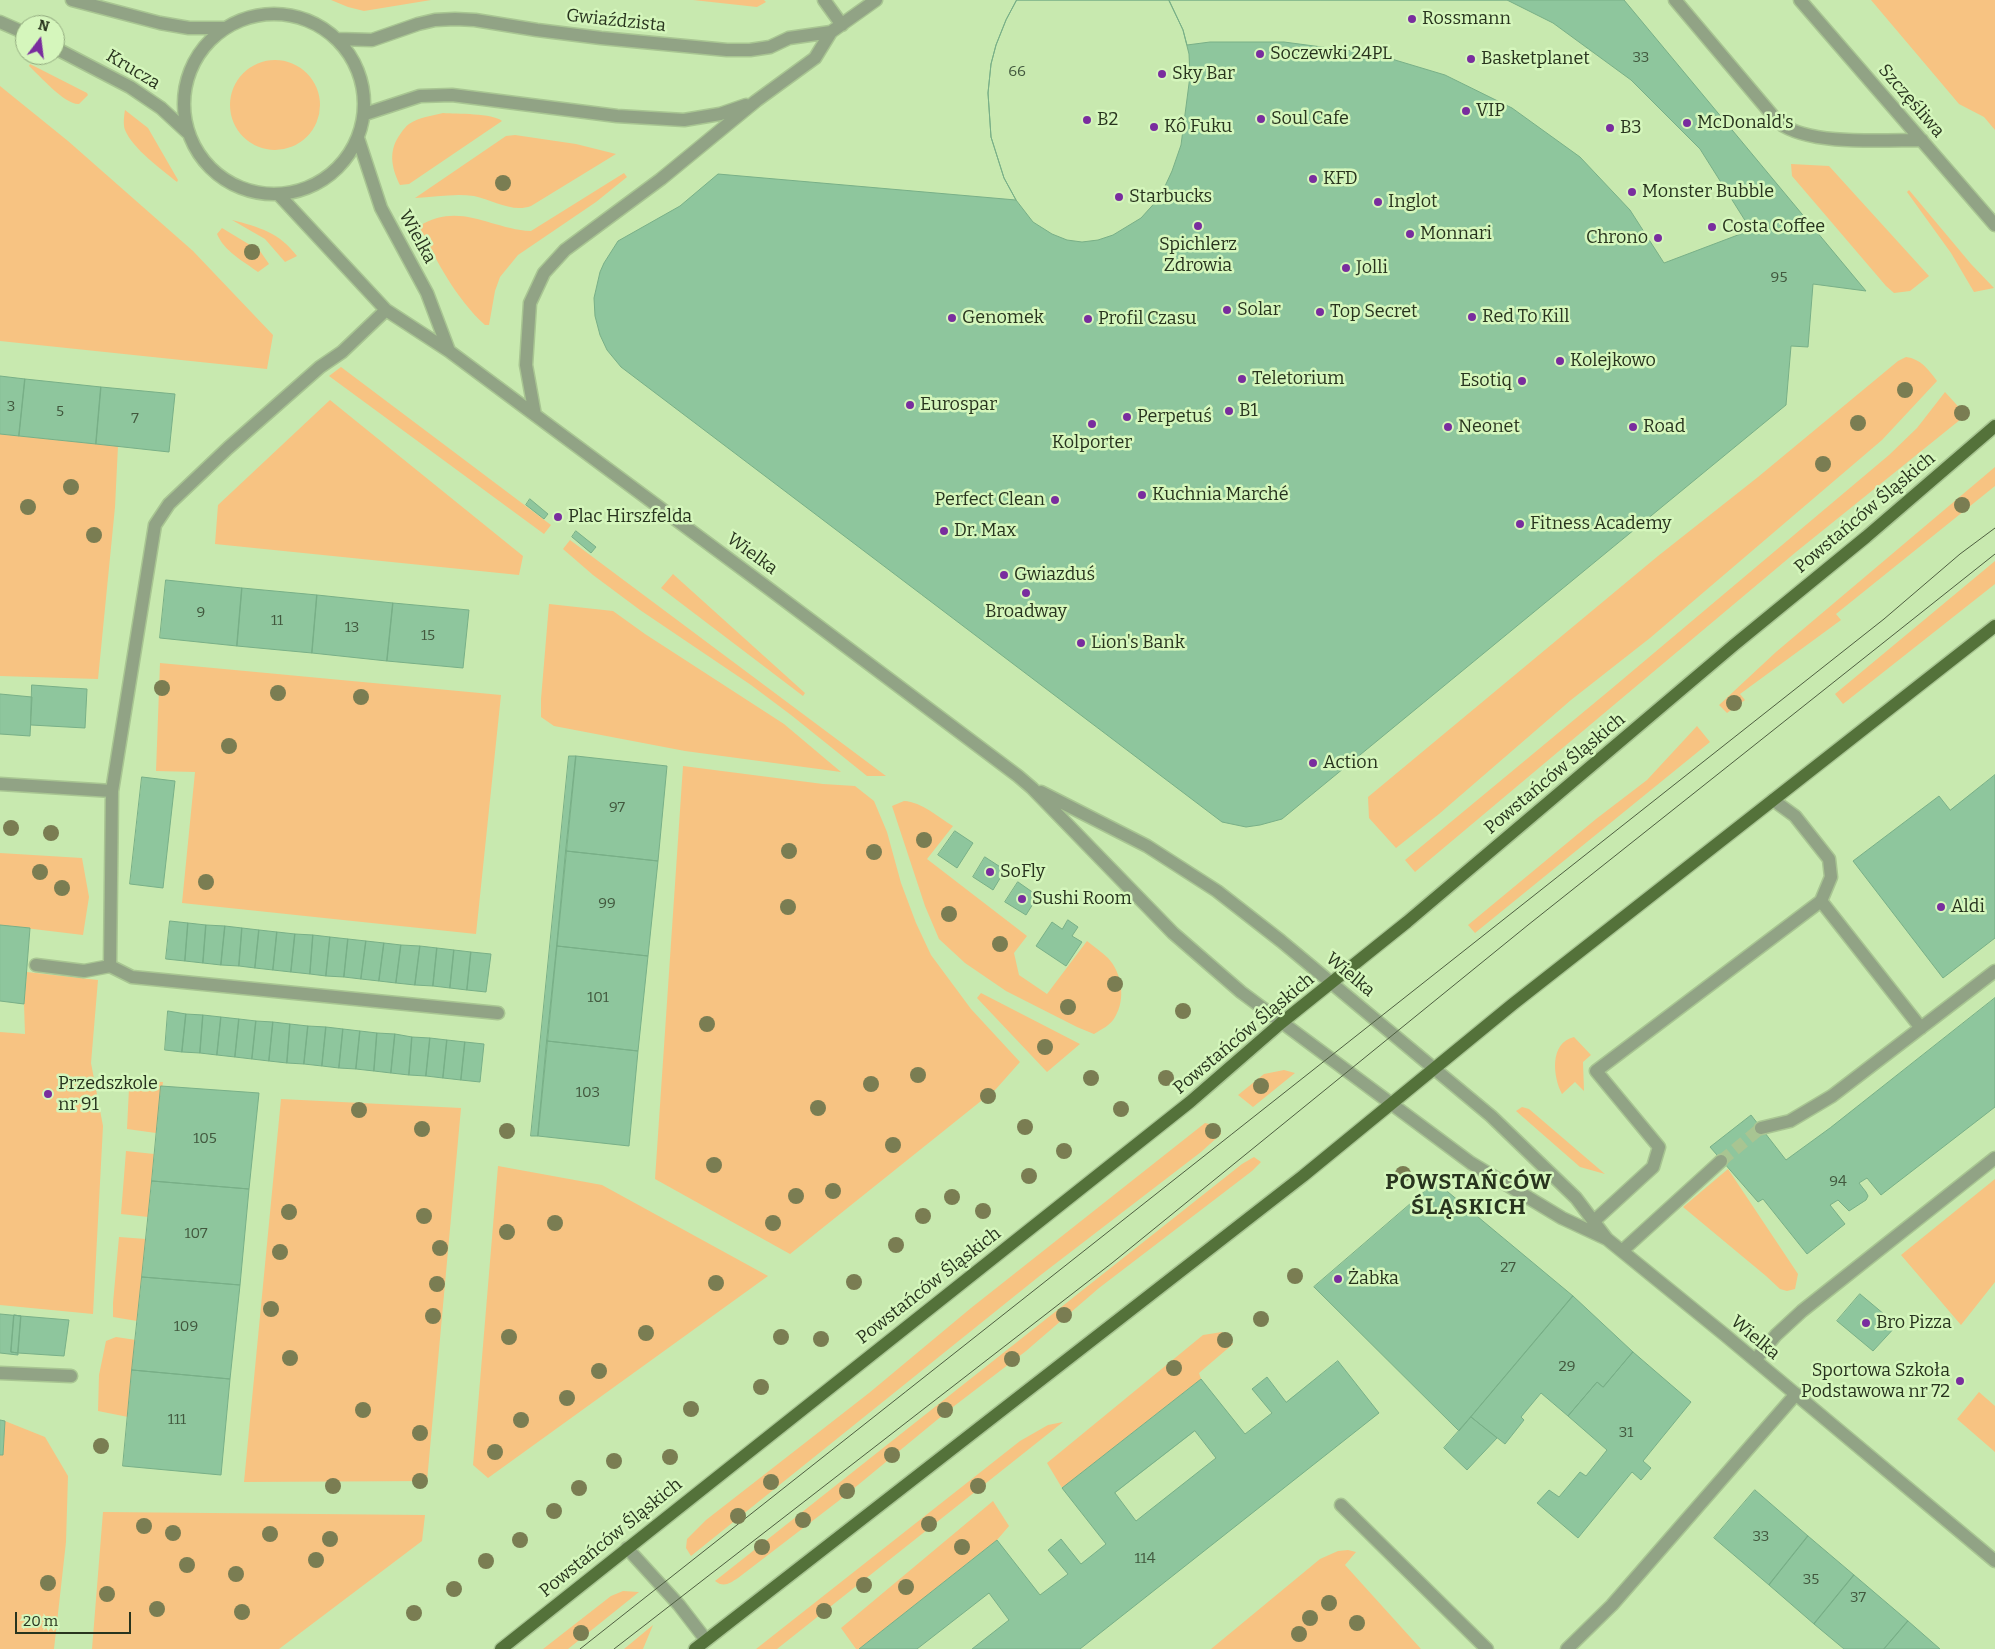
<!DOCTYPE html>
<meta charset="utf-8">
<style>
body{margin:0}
#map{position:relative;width:1995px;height:1649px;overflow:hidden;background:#c8e9af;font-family:Bitter,serif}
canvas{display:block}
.north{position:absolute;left:15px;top:15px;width:50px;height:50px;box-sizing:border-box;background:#d5f6bc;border:1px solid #90a87d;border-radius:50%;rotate:15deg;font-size:14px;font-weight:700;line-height:20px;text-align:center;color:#28341e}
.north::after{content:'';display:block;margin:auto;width:18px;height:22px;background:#792d9e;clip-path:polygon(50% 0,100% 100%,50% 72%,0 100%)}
.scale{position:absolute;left:15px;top:1612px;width:116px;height:22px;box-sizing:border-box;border:2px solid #28341e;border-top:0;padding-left:6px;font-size:15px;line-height:18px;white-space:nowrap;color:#28341e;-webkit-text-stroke:4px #d5f6bc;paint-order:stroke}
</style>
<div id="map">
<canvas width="1995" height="1649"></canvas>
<div class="north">N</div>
<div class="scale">20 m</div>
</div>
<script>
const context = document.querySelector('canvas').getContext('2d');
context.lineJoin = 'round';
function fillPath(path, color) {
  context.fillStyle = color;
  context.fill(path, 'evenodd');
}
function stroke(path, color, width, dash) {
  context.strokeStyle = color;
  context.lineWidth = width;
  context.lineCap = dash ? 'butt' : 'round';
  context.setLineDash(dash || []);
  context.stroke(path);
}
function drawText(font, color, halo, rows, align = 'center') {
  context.font = font + ' Bitter,serif';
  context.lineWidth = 5;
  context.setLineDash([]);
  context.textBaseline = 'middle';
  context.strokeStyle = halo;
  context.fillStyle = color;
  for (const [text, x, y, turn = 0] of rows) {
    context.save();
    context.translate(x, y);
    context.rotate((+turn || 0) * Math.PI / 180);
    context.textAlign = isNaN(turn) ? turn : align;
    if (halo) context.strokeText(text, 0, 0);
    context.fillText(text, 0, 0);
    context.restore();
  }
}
const green = new Path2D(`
 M331,0h100l-67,11 -16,-4z
 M693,0h71l2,2 -9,5z
 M1871,0h124v130l-11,-13 -25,-13z
 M230 105a45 45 0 1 1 90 0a45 45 0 1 1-90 0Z
 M30,64l57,29 1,2 -9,9c-14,1 -39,-28 -50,-38z
 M0,86l68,55 125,110 80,84 -6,34 -267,-28z
 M125,110l23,18 30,52 -1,2c-16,-13 -44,-33 -52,-52 -2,-6 -1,-14 0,-20z
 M443,113c13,1 50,0 59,8l-93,63 -9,1c-9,-18 -12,-35 1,-52 2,-3 5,-7 8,-9 10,-7 23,-8 34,-11z
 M515,135l61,9 40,10 -85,52c-19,7 -38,-6 -57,-10 -19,-3 -39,1 -59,2l91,-62z
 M1791,164l38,2 100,110 -19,15 -16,2 -8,-7 -94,-110z
 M624,173l3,4 -31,25 -78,53 -18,22 -5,14 -6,34h-4c-29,-26 -49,-65 -66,-99 41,-25 71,3 112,5z
 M1909,190l62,74 23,24 -20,4 -23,-39 -44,-61z
 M232,220c27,7 48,13 65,36l-12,6 -20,-23z
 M222,228l38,23 9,13 -11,8c-15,-11 -34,-21 -41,-38z
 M1906,357c15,2 22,12 31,24l-55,59 -232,198 -79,62 -132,114 -43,34 -27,-30 -1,-21 290,-241 100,-79 140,-116z
 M341,367l210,158 -7,9 -215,-158z
 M1945,392l21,23 -170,137 -381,320 -10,-12 205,-170 279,-235 28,-27z
 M330,400l193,156 -4,19 -304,-31 3,-39z
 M0,434l118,12 -3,61 -17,172 -98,-3z
 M1995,467v19l-159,128 5,6 -101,74 5,6 -18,13 -8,-8 57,-53z
 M570,540l316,236h-19l-76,-61 -40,-30 -111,-75 -47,-35 -30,-26z
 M1995,561v23l-152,120 -8,-10z
 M673,574l132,119 -2,3 -142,-108z
 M549,604l64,7 32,23 139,90 57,48 -156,-21 -131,-25 -13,-9v-18z
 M160,663l341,32 -25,239 -294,-31 13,-131 -39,-1z
 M1697,726l13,16 -235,191 -7,-8 128,-106 51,-39z
 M683,766l140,18 32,2 19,15 13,31 14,51 15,40 15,32 40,54 49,53 -24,27 -206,165 -135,-75z
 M904,801c18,1 34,16 49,25l-26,33 100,77 -13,17 5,22 28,19 40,-53c7,6 15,11 21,17 14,15 18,41 7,59 -4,8 -13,12 -21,17l-17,-7 -71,-36 -41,-28 -26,-24 -14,-33 -33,-100z
 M0,853l82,5 7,39 -6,38 -83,-10z
 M27,972l71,8 -7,83 12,63 -10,188 -93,-9v-273l25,2 -1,-30z
 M981,993l99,51 -33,28 -70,-74z
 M1574,1037l17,18 -8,7 1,29 -9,-9 -13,12c-9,-17 -13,-51 12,-57z
 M1284,1070l11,3 -42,34 -15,-12 26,-21z
 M141,1081l22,1 -7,51 -29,-4 2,-41z
 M281,1099l180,9 -34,373 -183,1z
 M1522,1107l7,2 76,65 -25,-7 -64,-56z
 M1205,1123l9,2 7,9 -20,18 -159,122 -351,282 -5,-8 1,-9 19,-19 163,-127 102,-85z
 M126,1151l28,3 -6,63 -27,-3z
 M1254,1157l7,5 -9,9 -153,117 -73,63 -77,59 -108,89 -103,79c-8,5 -14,10 -23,3l527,-417z
 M498,1166l104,19 166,91 -280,202 -15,-13z
 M1728,1169l70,105 -3,15 -8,2 -7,-2 -14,-13 -83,-69z
 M1995,1179v103l-34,43 -60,-70z
 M119,1237l27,2 -9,82 -24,-4v-14z
 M1222,1332l11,12 -34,29 2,6 -139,109 -15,-25 156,-128z
 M116,1337l20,3 -8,77 -30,-6 1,-36 7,-34z
 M1979,1392l16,14v46l-38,-33z
 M5,1421l40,16 23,39 -2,66 -12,107h-54v-194l3,-1z
 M1063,1422l-286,227h-21l264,-208 28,-16z
 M993,1501l16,25 -12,14 -138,109h-3l-15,-21z
 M103,1512l322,3 -3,26 -143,108h-187z
 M1348,1550l8,2 -11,13 76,84h-210l109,-90 18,-8z
 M623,1591l16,1 -71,57h-25l68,-53z
 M653,1625l-10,24h-19z`);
const building = new Path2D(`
 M1017,0h152l14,30 6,24 1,22 -9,69 -9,26 -12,26 -19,21 -28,17 -15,5 -16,2 -15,-2 -15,-6 -19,-12 -17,-22 -12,-22 -13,-41 -3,-44 3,-29 5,-19 10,-25z
 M1017,0h607l242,291 -53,-7 -5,63 -17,-1 -5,59 -504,414 -22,6 -14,2 -24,-5 -601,-455 -14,-17 -7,-15 -5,-19 -1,-18 6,-26 4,-9 14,-22 62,-35 38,-32 298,26 -12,-22 -13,-41 -3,-44 3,-29 5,-19 10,-25z
 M1169,0h338l46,23 78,57 69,69 51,81 -87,33 -34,-53 -50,-53 -68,-49 -67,-33 -70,-21 -91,-12h-74l-23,3 -4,-15z
 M0,376l25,3 -6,57 -19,-2z
 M25,379l76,8 -5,57 -77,-8z
 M101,387l74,7 -6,58 -73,-8z
 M530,499l18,15 -4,5 -18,-14z
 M576,531l20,16 -5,6 -19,-16z
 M166,580l76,8 -5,58 -77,-8z
 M242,588l75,7 -5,58 -75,-7z
 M317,595l76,8 -6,58 -75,-8z
 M393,603l76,7 -6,58 -76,-7z
 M32,685l55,4 -2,39 -54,-3z
 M0,694l32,3 -2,39 -30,-2z
 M569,756h7l-38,380h-7z
 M576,756l91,10 -9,95 -92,-10z
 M1995,775v163l-52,40 -90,-117 86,-65 11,14z
 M142,777l33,4 -12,107 -33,-4z
 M955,831l18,12 -16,25 -19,-13z
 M566,851l92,10 -10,95 -91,-10z
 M985,857l20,13 -12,20 -20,-13z
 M1018,882l20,14 -12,19 -21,-13z
 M1068,920l10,7 -6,9 10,6 -16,24 -30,-20 16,-24 10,7z
 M170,921l18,2 -3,38 -19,-2z
 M188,923l18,2 -3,38 -18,-2z
 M0,925l30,3 -6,76 -24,-3z
 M206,925l19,1 -4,39 -18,-2z
 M225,926l17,2 -3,38 -18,-1z
 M242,928l17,2 -4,38 -16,-2z
 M259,930l18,2 -4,38 -18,-2z
 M277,932l18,2 -4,38 -18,-2z
 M295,934l18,1 -3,39 -19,-2z
 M313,935l17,2 -4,39 -16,-2z
 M330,937l18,2 -4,38 -18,-1z
 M348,939l18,2 -5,38 -17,-2z
 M366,941l18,2 -5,38 -18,-2z
 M384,943l17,2 -5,38 -17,-2z
 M401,945l19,1 -5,39 -19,-2z
 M420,946l17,2 -4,38 -18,-1z
 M557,946l91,10 -10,95 -91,-10z
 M437,948l17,2 -4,38 -17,-2z
 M454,950l17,2 -4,38 -17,-2z
 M471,952l20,2 -5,38 -19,-2z
 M1995,998v109l-114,88 -14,-17 -8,5 7,9 2,4 -2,4 -17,11 -11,-11 -8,5 15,19 -38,30 -44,-55 -5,3 -48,-55 41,-32 35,45 44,-32z
 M168,1011l18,3 -4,38 -17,-2z
 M186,1014l17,1 -3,38 -18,-1z
 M203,1015l18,2 -4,38 -17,-2z
 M221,1017l18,2 -4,38 -18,-2z
 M239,1019l17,2 -4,38 -17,-2z
 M256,1021l17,1 -4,39 -17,-2z
 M273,1022l17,2 -3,39 -18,-2z
 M290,1024l18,2 -4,38 -17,-1z
 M308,1026l18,1 -4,39 -18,-2z
 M326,1027l17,2 -4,39 -17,-2z
 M343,1029l17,2 -4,38 -17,-1z
 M360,1031l17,2 -3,38 -18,-2z
 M377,1033l18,1 -4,39 -17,-2z
 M395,1034l17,3 -3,38 -18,-2z
 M412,1037l18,1 -4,38 -17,-1z
 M430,1038l17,2 -4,38 -17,-2z
 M447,1040l18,2 -4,38 -18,-2z
 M547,1041l91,10 -9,95 -91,-10z
 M465,1042l19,2 -4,38 -19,-2z
 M161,1086l98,7 -10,96 -97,-8z
 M152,1181l97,8 -9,96 -98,-8z
 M1436,1182l137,114 -114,135 -145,-144z
 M142,1277l98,8 -10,94 -98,-9z
 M1860,1294l37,31 -24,26 -36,-30z
 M1573,1296l60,56 -30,35 -6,-5 -29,34 -27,-23 -20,24 3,3 -19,24 -34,-27z
 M0,1314l21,2 -7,-1 -3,37 7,1v2l-18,-2z
 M14,1315l7,1 -3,37 -7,-1z
 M21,1316l48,4 -5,36 -46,-3z
 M1633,1352l58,50 -48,59 8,7 -10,12 -9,-8 -54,66 -41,-35 12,-13 10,7 21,-25 6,4 21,-26 -39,-34 29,-34 6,5z
 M1338,1361l41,52 -299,236h-108l37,-29 -20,-27 -72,56h-58l138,-109 43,55 28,-21 -20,-24 13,-11 20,25 25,-20 -44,-56 139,-109 44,55 27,-21 -20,-24 15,-12 19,25zM1195,1431l21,27 -80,63 -21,-28z
 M132,1370l98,9 -9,96 -98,-9z
 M1471,1417l26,21 -30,32 -23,-22z
 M0,1420l5,1 -2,34h-3z
 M1755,1490l53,46 -39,49 -55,-47z
 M1808,1536l46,39 -40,49 -45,-39z
 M1854,1575l54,46 -24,28h-40l-30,-25z
 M1908,1621l32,28h-56z`);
const minorTunnel = new Path2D(`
 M1721,1161l40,-33`);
const minor = new Path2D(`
 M72,0l88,23 29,5h36
 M824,0l18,25
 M1675,0l104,123c32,23 104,17 143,17
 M1800,0l195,225
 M184 104a90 90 0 1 1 180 0a90 90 0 1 1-180 0Z
 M0,22l25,11
 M337,39l35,1 46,-16 17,-4 20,-1 20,1 62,10 64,8 126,12h23l20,-3 19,-9 42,-6
 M55,48l75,39 31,21 26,24
 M365,114l55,-18 32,-1 165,21 67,4 36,-6 26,-9
 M358,138l23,70 46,85 22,58
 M279,195l107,115 63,41 86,64 233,173 250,188 14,12 141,145 68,59 230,171 91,55 45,21
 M535,415l-9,-50 4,-62 14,-30 21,-23 96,-71 95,-78 59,-43 16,-26 45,-32
 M0,784l112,7
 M1041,792l106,54 70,45 64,50 210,175 85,82 31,41 118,96 270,226
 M1821,901l100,127
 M36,965l48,6 26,-5 22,11 366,36
 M110,966l2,-175 43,-266 14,-21 59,-56 92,-81 22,-15 44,-42
 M1761,1128l29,-7 42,-25 163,-125
 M1594,1221l59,-54 6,-20 -63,-76 225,-170 10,-24 -2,-18 -34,-43 -22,-16
 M1622,1251l99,-90
 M1755,1360l21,-25 26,-24 193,-153
 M0,1373l71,3
 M1341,1505l146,144
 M627,1548l52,57 27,35
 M1567,1649l45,-44 184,-211`);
const major = new Path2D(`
 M501,1649l689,-547 91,-79 126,-101 327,-277 132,-108 129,-111
 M695,1649l608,-473 210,-172 482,-378`);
const tram = new Path2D(`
 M580,1649l1304,-1030 76,-65 35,-26
 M614,1649l498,-386 416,-338 467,-371`);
const trees = [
 [503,183],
 [252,252],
 [1905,390],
 [1962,413],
 [1858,423],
 [1823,464],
 [71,487],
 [1962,505],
 [28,507],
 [94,535],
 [162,688],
 [278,693],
 [361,697],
 [1734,703],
 [229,746],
 [11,828],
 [51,833],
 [924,840],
 [789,851],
 [874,852],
 [40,872],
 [206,882],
 [62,888],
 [788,907],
 [949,914],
 [1000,944],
 [1115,984],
 [1068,1007],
 [1183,1011],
 [707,1024],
 [1045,1047],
 [918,1075],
 [1091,1078],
 [1166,1078],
 [871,1084],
 [1261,1086],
 [988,1096],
 [818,1108],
 [1121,1109],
 [359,1110],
 [1025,1127],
 [422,1129],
 [507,1131],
 [1213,1131],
 [893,1145],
 [1064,1151],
 [714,1165],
 [1403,1174],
 [1029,1176],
 [833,1191],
 [796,1196],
 [952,1197],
 [983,1211],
 [289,1212],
 [424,1216],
 [923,1216],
 [555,1223],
 [773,1223],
 [507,1232],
 [896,1245],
 [440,1248],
 [280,1252],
 [1295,1276],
 [854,1282],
 [716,1283],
 [437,1284],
 [271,1309],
 [1064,1315],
 [433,1316],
 [1261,1319],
 [646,1333],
 [509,1337],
 [781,1337],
 [821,1339],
 [1225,1340],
 [290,1358],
 [1012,1359],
 [1174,1368],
 [599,1371],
 [761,1387],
 [567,1398],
 [691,1409],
 [363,1410],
 [945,1410],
 [521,1420],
 [420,1433],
 [101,1446],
 [495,1452],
 [892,1455],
 [670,1457],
 [614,1461],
 [420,1481],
 [771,1482],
 [333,1486],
 [978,1486],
 [579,1488],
 [847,1491],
 [554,1511],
 [738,1516],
 [803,1520],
 [929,1524],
 [144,1526],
 [173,1533],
 [270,1534],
 [330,1539],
 [520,1540],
 [762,1547],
 [962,1547],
 [316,1560],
 [486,1561],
 [187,1565],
 [236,1574],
 [48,1583],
 [864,1585],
 [906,1587],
 [454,1589],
 [107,1594],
 [1329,1603],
 [157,1609],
 [824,1611],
 [242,1612],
 [414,1613],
 [1310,1618],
 [1357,1623],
 [581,1633],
 [1299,1634]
];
const markers = [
 [1412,19,5,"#792d9e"],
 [1260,54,5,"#792d9e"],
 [1471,59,5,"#792d9e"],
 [1162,74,5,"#792d9e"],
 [1466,111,5,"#792d9e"],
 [1261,119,5,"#792d9e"],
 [1087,120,5,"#792d9e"],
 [1687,123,5,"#792d9e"],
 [1154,127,5,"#792d9e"],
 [1610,128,5,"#792d9e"],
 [1313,179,5,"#792d9e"],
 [1632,192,5,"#792d9e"],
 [1119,197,5,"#792d9e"],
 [1378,202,5,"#792d9e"],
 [1198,226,5,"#792d9e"],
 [1712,227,5,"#792d9e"],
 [1410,234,5,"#792d9e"],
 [1658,238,5,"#792d9e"],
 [1346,268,5,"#792d9e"],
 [1227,310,5,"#792d9e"],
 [1320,312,5,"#792d9e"],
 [1472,317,5,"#792d9e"],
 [952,318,5,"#792d9e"],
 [1088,319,5,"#792d9e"],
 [1560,361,5,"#792d9e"],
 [1242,379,5,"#792d9e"],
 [1522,381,5,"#792d9e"],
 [910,405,5,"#792d9e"],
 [1229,411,5,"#792d9e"],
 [1127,417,5,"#792d9e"],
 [1092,424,5,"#792d9e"],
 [1448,427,5,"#792d9e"],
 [1633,427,5,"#792d9e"],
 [1142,495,5,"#792d9e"],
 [1055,500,5,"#792d9e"],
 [558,517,5,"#792d9e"],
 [1520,524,5,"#792d9e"],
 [944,531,5,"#792d9e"],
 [1004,575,5,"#792d9e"],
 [1026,593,5,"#792d9e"],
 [1081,643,5,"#792d9e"],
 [1313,763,5,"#792d9e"],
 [990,872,5,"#792d9e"],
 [1022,899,5,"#792d9e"],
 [1941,907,5,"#792d9e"],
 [48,1094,5,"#792d9e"],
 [1338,1279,5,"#792d9e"],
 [1866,1323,5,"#792d9e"],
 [1960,1381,5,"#792d9e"]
];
const numberNames = [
 ["33",1641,58],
 ["66",1017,72],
 ["95",1779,278],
 ["3",11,407],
 ["5",60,412],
 ["7",135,419],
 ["9",201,613],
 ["11",277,621],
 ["13",352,628],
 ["15",428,636],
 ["97",617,808],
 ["99",607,904],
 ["101",598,998],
 ["103",588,1093],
 ["105",205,1139],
 ["94",1838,1182],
 ["107",196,1234],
 ["27",1508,1268],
 ["109",186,1327],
 ["29",1567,1367],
 ["111",177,1420],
 ["31",1626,1433],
 ["33",1761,1537],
 ["114",1145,1559],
 ["35",1811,1580],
 ["37",1858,1598]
];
const poiNames = [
 ["Rossmann",1422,19],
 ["Soczewki 24PL",1270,54],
 ["Basketplanet",1481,59],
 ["Sky Bar",1172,74],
 ["VIP",1476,111],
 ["Soul Cafe",1271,119],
 ["B2",1097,120],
 ["McDonald's",1697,123],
 ["Kô Fuku",1164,127],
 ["B3",1620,128],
 ["KFD",1323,179],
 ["Monster Bubble",1642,192],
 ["Starbucks",1129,197],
 ["Inglot",1388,202],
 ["Costa Coffee",1722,227],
 ["Monnari",1420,234],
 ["Chrono",1648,238,"right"],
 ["Spichlerz",1198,245,"center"],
 ["Zdrowia",1198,266,"center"],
 ["Jolli",1356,268],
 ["Solar",1237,310],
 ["Top Secret",1330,312],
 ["Red To Kill",1482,317],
 ["Genomek",962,318],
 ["Profil Czasu",1098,319],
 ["Kolejkowo",1570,361],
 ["Teletorium",1252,379],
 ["Esotiq",1512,381,"right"],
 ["Eurospar",920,405],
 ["B1",1239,411],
 ["Perpetuś",1137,417],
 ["Neonet",1458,427],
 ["Road",1643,427],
 ["Kolporter",1092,443,"center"],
 ["Kuchnia Marché",1152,495],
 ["Perfect Clean",1045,500,"right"],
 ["Plac Hirszfelda",568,517],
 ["Fitness Academy",1530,524],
 ["Dr. Max",954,531],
 ["Gwiazduś",1014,575],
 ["Broadway",1026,612,"center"],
 ["Lion's Bank",1091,643],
 ["Action",1323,763],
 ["SoFly",1000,872],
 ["Sushi Room",1032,899],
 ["Aldi",1951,907],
 ["Przedszkole",58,1084],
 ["nr 91",58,1105],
 ["Żabka",1348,1279],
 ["Bro Pizza",1876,1323],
 ["Sportowa Szkoła",1950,1371,"right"],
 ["Podstawowa nr 72",1950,1392,"right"]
];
const streetNames = [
 ["Gwiaździsta",616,21,6],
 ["Krucza",133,70,31],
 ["Szczęśliwa",1911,101,49],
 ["Wielka",417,237,61],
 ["Powstańców Śląskich",1865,513,-40],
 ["Wielka",752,554,36],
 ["Powstańców Śląskich",1555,774,-40],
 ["Wielka",1350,975,40],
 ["Powstańców Śląskich",1244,1034,-40],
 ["Powstańców Śląskich",929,1286,-38],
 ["Wielka",1755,1338,40],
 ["Powstańców Śląskich",611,1538,-39]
];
const districtNames = [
 ["POWSTAŃCÓW",1469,1183],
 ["ŚLĄSKICH",1469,1208]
];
fillPath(green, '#f7c382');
fillPath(building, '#8ec69d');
stroke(building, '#78af87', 1);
stroke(minorTunnel, '#a8c592', 12, [12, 6]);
stroke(minor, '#a8c592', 15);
stroke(major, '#a8c592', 15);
stroke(minor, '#91a385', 12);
stroke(major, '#54723a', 12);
stroke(tram, '#4e5f40', 1);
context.fillStyle = '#7a7d52';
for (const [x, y] of trees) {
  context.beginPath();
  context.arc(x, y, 8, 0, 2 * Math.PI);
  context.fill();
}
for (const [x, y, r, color] of markers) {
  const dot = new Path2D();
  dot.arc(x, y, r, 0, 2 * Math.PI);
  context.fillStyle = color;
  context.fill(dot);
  stroke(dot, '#d5f6bc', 2);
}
drawText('15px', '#42583e', null, numberNames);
drawText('18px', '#28341e', '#d5f6bc', poiNames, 'left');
drawText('18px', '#28341e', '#d5f6bc', streetNames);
context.letterSpacing = '1px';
drawText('bold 22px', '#28341e', '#d5f6bc', districtNames);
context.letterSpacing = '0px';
</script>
